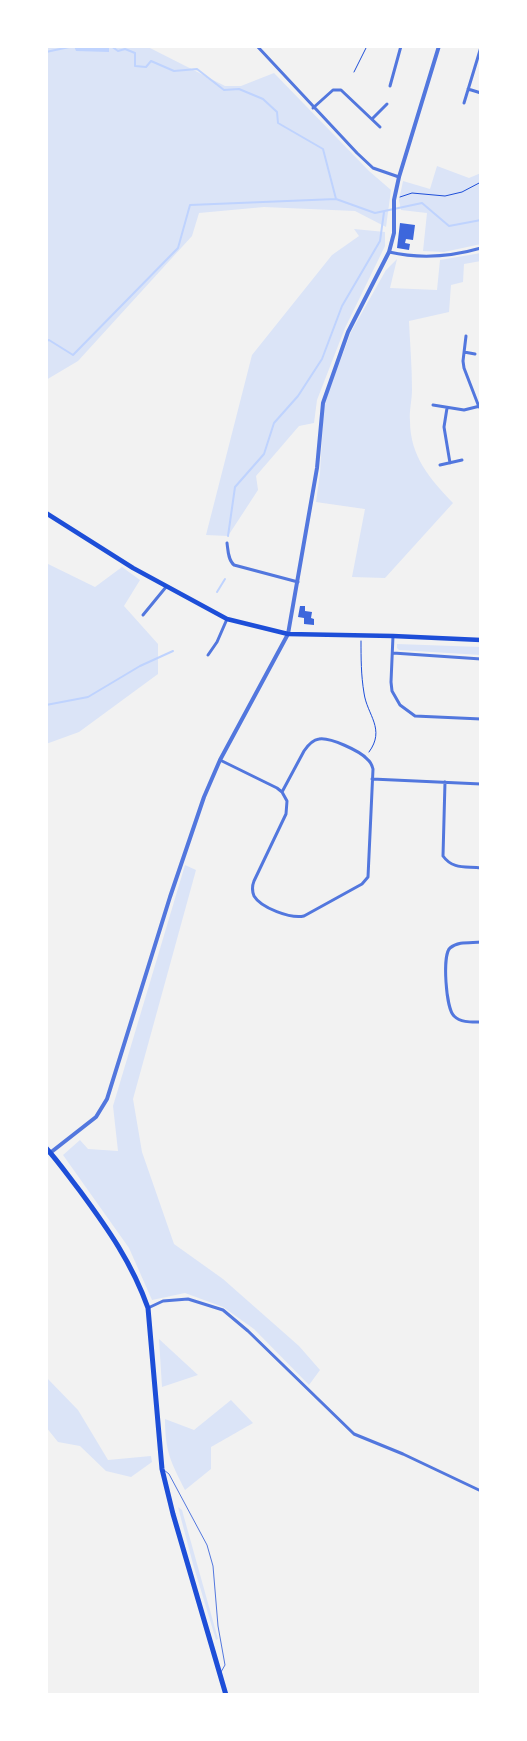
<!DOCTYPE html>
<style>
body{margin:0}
#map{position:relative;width:527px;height:1741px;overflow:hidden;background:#f2f2f2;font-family:Signika,sans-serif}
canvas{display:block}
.frame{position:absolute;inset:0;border:48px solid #fff;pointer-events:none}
</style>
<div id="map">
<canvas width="527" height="1741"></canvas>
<div class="frame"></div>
</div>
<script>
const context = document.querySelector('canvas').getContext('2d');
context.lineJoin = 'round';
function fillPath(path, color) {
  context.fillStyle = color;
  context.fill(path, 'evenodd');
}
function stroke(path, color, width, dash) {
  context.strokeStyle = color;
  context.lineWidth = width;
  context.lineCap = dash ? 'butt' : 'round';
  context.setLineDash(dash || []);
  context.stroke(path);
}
const green = new Path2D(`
 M46,46h100l79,40h16l33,-13 95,98 22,19 -5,37 -31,-16 -91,-4 -65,6 -7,23 -114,125 -32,19z
 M437,166l32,12 12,-5v71l-37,8 -21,-1 4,-38 -26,-3 -2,-10 4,-19 27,8z
 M354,229l31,3v14l-40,82 -28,72 -3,23 -15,3 -43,50 2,14 -30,46 -22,-1 46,-180 80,-100 27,-19z
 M481,253v8l-17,3 -1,18 -12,3 -2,27 -40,9c1,23 3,46 3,69 0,10 -3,21 -2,31 0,35 20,58 43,82l-68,75 -33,-1 13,-68 -49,-7 4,-29 4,-69 27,-72 35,-62 11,-11 -7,29 47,2 3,-30z
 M46,563l49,24 27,-20 18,13 -16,26 34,38v30l-79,58 -33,12z
 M397,644l84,3v8l-82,-5 -2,-2z
 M185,865l11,5 -63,229 9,53 32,92 49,35 76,67 21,24 -11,15 -55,-56 -31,-22 -38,-14 -33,7 -23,-52 -66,-93 17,-15 8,9 30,2 -5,-45z
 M159,1339l39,36 -36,12z
 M46,1377l32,33 30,50 43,-4 1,6 -21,15 -25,-6 -26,-25 -22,-4 -12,-15z
 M231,1400l22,23 -42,24v22l-26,21c-14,-28 -20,-38 -20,-71l29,11z
 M178,1507l4,3 36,129 -2,1 -23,-76z`);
const water = new Path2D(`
 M74,46h35v6l-33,-1z`);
const stream = new Path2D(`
 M111,46l7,5 7,-2 10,4v13l11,1 5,-6 23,10 23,-2 27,21 15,-1 24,10 14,13 1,11 45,26 13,50
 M46,52l28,-6
 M46,341l3,-1 24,15 105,-107 12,-43 146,-6 39,14 47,-10 27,23 32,-6
 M228,536l7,-49 29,-33 10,-31 24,-27 24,-37 20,-53 38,-65 4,-29
 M217,592l8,-13
 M46,705l42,-8 52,-31 33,-15`);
const building = new Path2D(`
 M400,223l15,2 -2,15 -7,-1 -1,4 5,1 -1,6 -12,-2z
 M300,606h5v5l7,1 -1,6 3,1v6l-10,-1v-6l-6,-1z`);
const path = new Path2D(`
 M354,72l13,-26
 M400,197l12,-4 33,3 17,-4 19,-10
 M361,641c0,17 0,34 3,52 3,22 22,36 5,59`);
const service = new Path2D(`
 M164,1470l5,4 38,71 6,21 5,60 7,39 -4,7`);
const minor = new Path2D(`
 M257,46l100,107 16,15 26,9
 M390,86l11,-40
 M468,89l13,4
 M464,103l17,-56
 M313,108l20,-18h8l39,37
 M372,119l15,-15
 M389,252c31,7 61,5 92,-4
 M466,336l-3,25 1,7 15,39
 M464,352l11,2
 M433,405l31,5 16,-4
 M447,408l-3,19 6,36
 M440,465l22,-5
 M227,543c1,7 1,17 7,22l64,17
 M143,615l23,-28
 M393,636l-2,46 1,9 8,14 15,11 66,3
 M393,653l88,6
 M208,655l9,-13 10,-23
 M220,760l57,28 5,4 5,9 -1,13 -32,67c-2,5 -2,10 0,15 7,12 37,23 50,20l58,-32 6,-7 5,-108c-1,-4 -2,-7 -6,-10 -7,-8 -37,-22 -48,-20 -7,1 -11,6 -15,12l-22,41
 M372,779l109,5
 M445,782l-2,74c10,14 23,10 38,12
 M481,942c-10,1 -23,-1 -31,6 -8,7 -4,61 4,68 7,7 18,6 27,6
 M148,1308l15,-7 25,-2 35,11 25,21 106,103 49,20 78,37`);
const tertiary = new Path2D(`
 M50,1153l46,-36 11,-18 63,-202 34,-100 16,-37 68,-126 29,-166 6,-65 25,-71 41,-80 5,-19v-33l5,-23 40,-131`);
const secondary = new Path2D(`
 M46,513l87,55 94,51 61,15 105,2 88,4`);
const trunk = new Path2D(`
 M46,1148c12,13 23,29 34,43 28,38 52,72 68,117l14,161 11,45 53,181`);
fillPath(green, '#dbe4f7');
fillPath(water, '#bfd3fe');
stroke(stream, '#bfd3fe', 2);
fillPath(building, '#3d67dc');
stroke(path, '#1d4ed8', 1);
stroke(service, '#5277de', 1);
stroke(minor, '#5277de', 3);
stroke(tertiary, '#5277de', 4);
stroke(secondary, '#1d4ed8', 4.5);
stroke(trunk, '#1d4ed8', 5);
</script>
